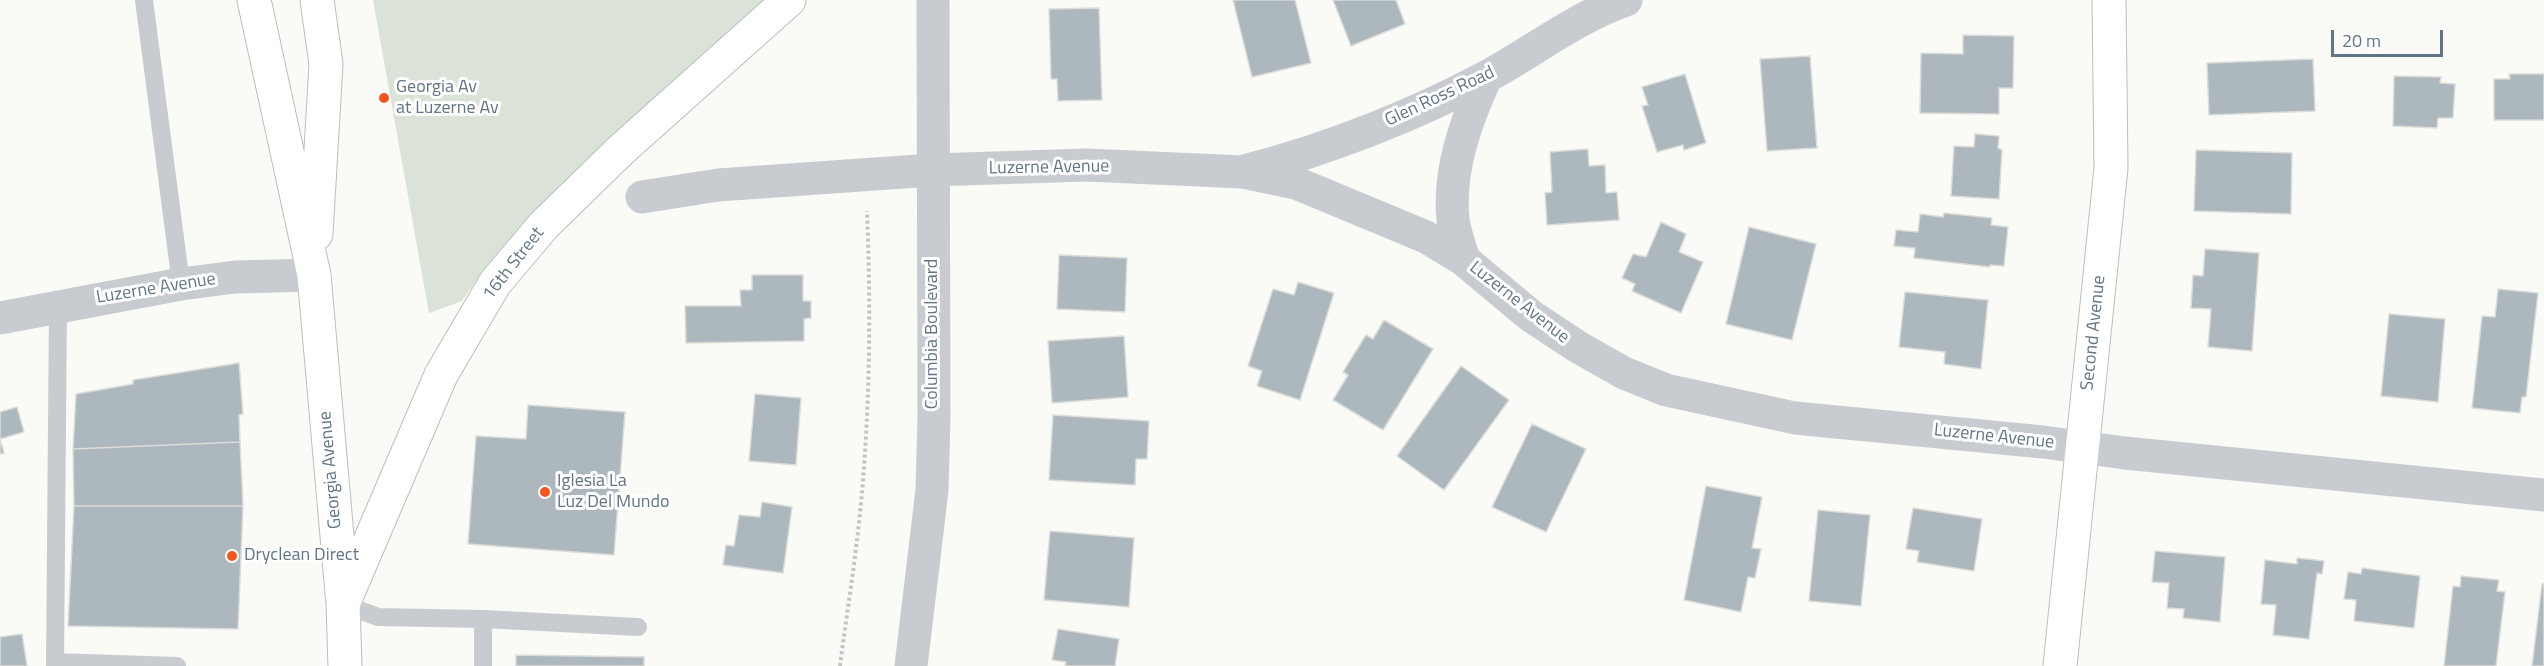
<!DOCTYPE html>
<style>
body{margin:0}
#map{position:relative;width:2544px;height:666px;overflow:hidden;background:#fafaf7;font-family:"Titillium Web",sans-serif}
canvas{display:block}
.scale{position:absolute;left:2331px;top:30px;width:112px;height:27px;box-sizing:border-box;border:3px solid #627586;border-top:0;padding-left:8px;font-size:18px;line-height:21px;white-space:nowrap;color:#627586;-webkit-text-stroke:4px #fff;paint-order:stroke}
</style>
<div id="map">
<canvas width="2544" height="666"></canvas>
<div class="scale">20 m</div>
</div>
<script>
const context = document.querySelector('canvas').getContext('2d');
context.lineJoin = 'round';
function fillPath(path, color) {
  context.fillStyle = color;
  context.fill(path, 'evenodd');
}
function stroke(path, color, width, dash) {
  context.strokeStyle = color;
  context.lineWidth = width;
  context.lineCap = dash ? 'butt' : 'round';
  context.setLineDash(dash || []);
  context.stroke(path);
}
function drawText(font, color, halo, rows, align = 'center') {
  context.font = font + ' "Titillium Web",sans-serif';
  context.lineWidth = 6;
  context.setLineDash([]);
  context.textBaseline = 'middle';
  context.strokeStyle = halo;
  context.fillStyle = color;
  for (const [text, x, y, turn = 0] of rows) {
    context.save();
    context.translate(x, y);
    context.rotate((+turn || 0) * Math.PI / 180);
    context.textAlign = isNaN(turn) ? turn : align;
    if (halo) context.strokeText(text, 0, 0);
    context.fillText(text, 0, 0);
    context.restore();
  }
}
const green = new Path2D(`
 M373,0h395l-209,188 -77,84 -20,29 -33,12z`);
const building = new Path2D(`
 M1233,0h62l16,63 -59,14z
 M1333,0h63l9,24 -54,22z
 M1099,8l3,92 -44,1 -1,-22h-6l-2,-70z
 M1963,35l51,1 -1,52h-14v26l-79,-1 1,-60 42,1z
 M1810,56l7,92 -50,3 -7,-92z
 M2313,59l2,52 -106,4 -2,-52z
 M1685,74l21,69 -22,7 -1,-5 -26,7 -15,-46 6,-1 -6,-18z
 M2509,74h35v46h-50v-41h16z
 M2394,76l47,1 -1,6 15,1 -2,34h-15l-1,10 -44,-2z
 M1975,134l24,2 -1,12 4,2 -3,49 -48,-3 3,-50 20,1z
 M1588,149l1,17 16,-1 1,28 11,-1 2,28 -72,5 -2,-32 7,-1 -2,-40z
 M2196,150l96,3 -1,61 -97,-3z
 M1944,213l48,5 -1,7 17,2 -4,39 -14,-1v2l-76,-9 1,-10 -21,-2 2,-16 22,2 2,-18 23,3z
 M1661,222l25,12 -7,18 24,10 -22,51 -49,-22 3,-7 -13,-6 11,-24 13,3z
 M1749,227l67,17 -24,96 -66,-16z
 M2205,249l54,4 -7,98 -44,-4 3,-38 -20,-1 2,-33 10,1z
 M1059,255l68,3 -2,54 -68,-3z
 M752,275h51v26h8v17l-7,1v22l-118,2 -1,-37h56l-1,-16h12z
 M1298,282l36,11 -34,107 -43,-14 5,-15 -14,-5 25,-77 21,6z
 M2498,289l40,4 -12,104h-4l-2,16 -48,-5 10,-92 13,1z
 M1905,292l83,8 -7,69 -37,-5 1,-12 -46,-5z
 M2389,314l56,5 -7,83 -57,-6z
 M1384,320l49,29 -50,81 -50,-30 15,-25 -5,-3 23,-37 7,4z
 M1124,336l4,61 -76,6 -4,-62z
 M239,363l4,51 -4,1 1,27 -167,7 3,-55 57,-10v-4z
 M1461,366l48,34 -65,90 -47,-34z
 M755,394l46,4 -5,67 -47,-4z
 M528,405l97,7 -11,143 -146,-11 8,-108 50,3z
 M17,407l7,25 -24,7 4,14 -4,1v-42z
 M1053,415l96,6 -2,38h-11l-1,26 -86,-5z
 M1532,424l54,25 -40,83 -54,-25z
 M240,442l3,64h-169l-1,-57z
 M1706,486l56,11 -10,51 9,1 -6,29 -7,-1 -7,35 -57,-12z
 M762,502l30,5 -9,66 -60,-8 3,-20 8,1 5,-31 21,2z
 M74,506h169l-5,123 -170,-3z
 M1913,508l69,11 -8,52 -57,-9 2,-11 -13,-2z
 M1818,510l52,5 -9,91 -52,-5z
 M1050,531l84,7 -5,69 -85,-7z
 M2155,551l70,6 -5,65 -37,-4 1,-9 -17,-1 2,-25 -17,-1z
 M2297,558l27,3 -2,13 -5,-1 -8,66 -36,-4 3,-30 -15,-1 4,-44 32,4z
 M2362,568l58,8 -6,52 -60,-7 2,-21 -12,-1 4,-27 13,2z
 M2461,576l38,4 -2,11 8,1 -9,74h-52l9,-80 7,1z
 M2542,584h2v82h-12z
 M1058,629l61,10 -4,27h-50l1,-4 -14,-2z
 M22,634l5,32h-27v-29z
 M516,655l128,2v9h-128z`);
const path = new Path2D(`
 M840,666c7,-54 16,-109 21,-163 9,-97 10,-195 6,-292`);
const lane = new Path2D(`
 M144,0l37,284
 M343,604l35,13 105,2v47
 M483,619l155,8
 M55,662l122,4
 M55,666l3,-361`);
const street = new Path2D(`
 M1248,170c80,-21 165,-54 238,-93 48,-26 89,-59 140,-77
 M642,197l76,-12 214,-15 154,-5 157,7 53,11 130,54 38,23 67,56 47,31 46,26 42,17 129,28 248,24 82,11 419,42
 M1464,260c-4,-13 -9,-27 -11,-40 -5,-50 13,-99 33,-143
 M0,318l181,-34 54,-7 79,-2
 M911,666l21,-176 2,-72 -1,-418`);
const secondary = new Path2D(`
 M2060,666l51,-498 -2,-168`);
const primary = new Path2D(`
 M254,0l60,275 29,329 2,62
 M316,234l10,-170 -9,-64
 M343,604l98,-229 54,-92 49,-58 77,-75 168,-150`);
const markers = [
 [384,98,6,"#f5541c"],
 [545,492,6,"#f5541c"],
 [232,556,6,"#f5541c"]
];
const poiNames = [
 ["Georgia Av",396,88],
 ["at Luzerne Av",396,109],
 ["Iglesia La",557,482],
 ["Luz Del Mundo",557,503],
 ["Dryclean Direct",244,556]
];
const streetNames = [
 ["Glen Ross Road",1440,97,-25],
 ["Luzerne Avenue",1049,168,-1],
 ["16th Street",514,264,-52],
 ["Luzerne Avenue",156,289,-9],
 ["Luzerne Avenue",1519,303,38],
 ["Second Avenue",2094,333,-84],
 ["Columbia Boulevard",933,334,-90],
 ["Luzerne Avenue",1994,437,6],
 ["Georgia Avenue",331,470,-95]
];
fillPath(green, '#dbe2d8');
fillPath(building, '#adb7be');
stroke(building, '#dcdcd9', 1.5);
stroke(secondary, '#b9bfc5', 35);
stroke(primary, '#babfc3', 35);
stroke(path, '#c1c4c6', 4, [3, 3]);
stroke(lane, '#c8ccd0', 18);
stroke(street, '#c8ccd0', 33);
stroke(secondary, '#fff', 33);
stroke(primary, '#fff', 33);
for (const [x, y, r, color] of markers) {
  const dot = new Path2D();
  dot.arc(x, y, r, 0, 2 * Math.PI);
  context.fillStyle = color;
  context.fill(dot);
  stroke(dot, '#fff', 2);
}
drawText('18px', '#627586', '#fff', poiNames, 'left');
drawText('18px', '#627586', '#fff', streetNames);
</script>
